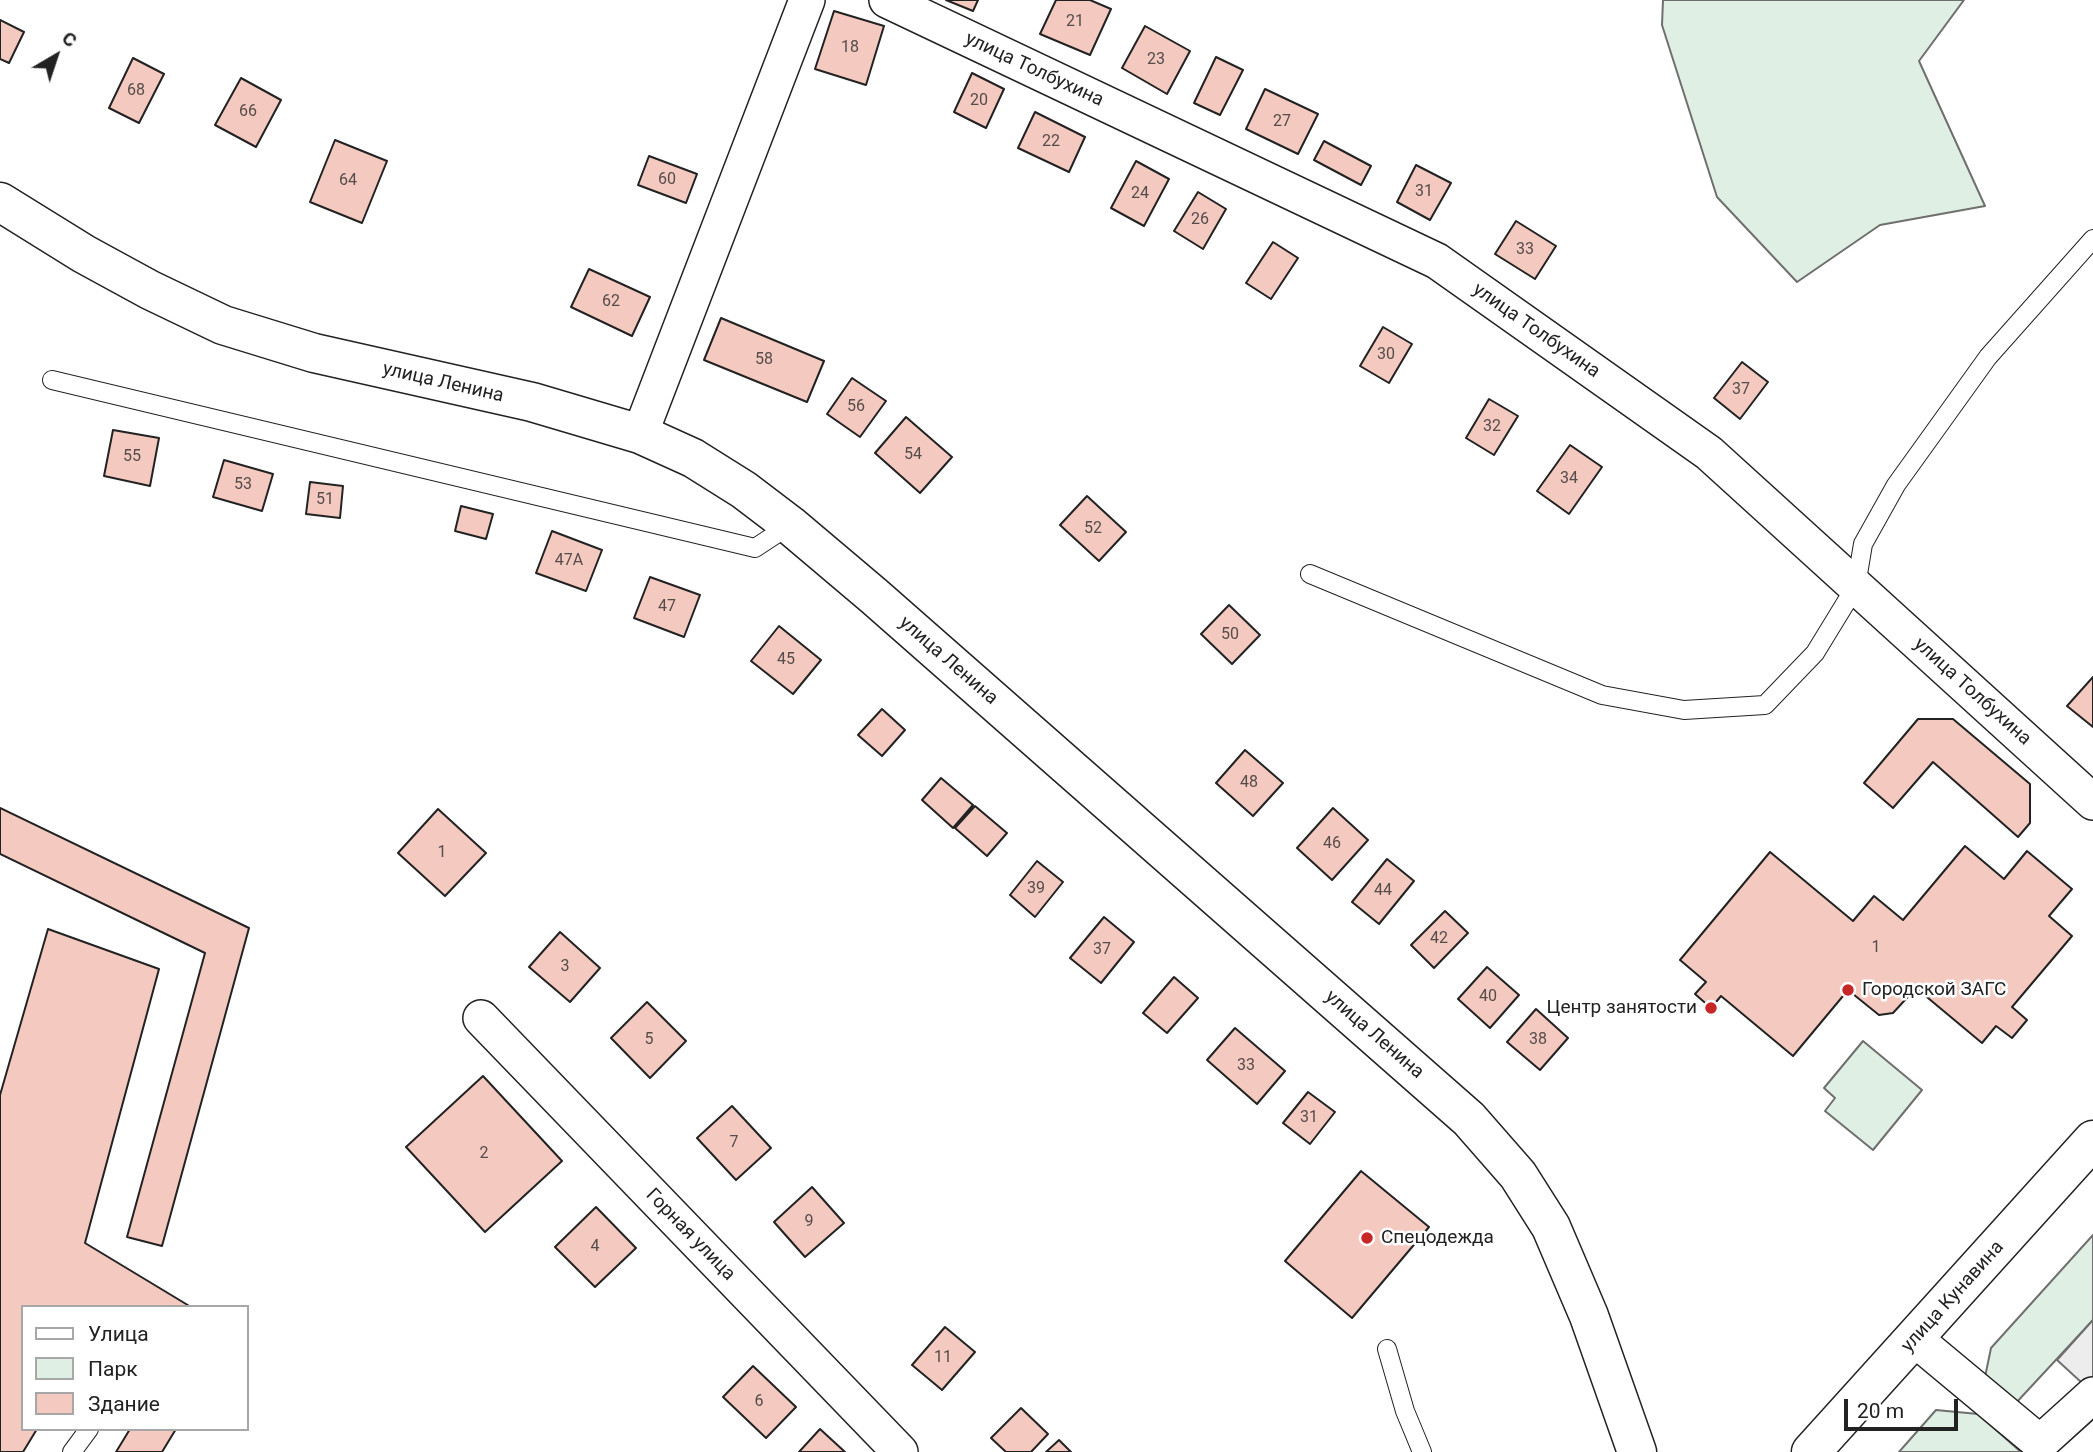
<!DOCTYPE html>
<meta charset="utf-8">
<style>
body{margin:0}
#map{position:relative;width:2093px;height:1452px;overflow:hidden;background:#fff;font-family:Roboto,sans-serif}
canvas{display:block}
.legend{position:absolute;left:21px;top:1305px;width:228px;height:126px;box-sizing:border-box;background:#fff;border:2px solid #a7a7a7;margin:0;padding:9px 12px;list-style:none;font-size:21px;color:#222}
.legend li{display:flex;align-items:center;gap:14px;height:35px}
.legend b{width:35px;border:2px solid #a7a7a7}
.north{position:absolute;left:21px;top:21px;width:70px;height:70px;-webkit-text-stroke:5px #fff;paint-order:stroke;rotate:39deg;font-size:19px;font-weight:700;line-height:28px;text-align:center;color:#222}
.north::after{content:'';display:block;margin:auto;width:24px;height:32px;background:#222;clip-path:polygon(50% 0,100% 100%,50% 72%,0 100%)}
.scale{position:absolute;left:1844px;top:1399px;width:114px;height:32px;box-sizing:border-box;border:4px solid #222;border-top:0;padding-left:9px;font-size:21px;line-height:24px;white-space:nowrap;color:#222;-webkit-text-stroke:5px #fff;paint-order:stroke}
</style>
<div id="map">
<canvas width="2093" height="1452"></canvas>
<ul class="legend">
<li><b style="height:9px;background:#fff"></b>Улица</li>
<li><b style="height:19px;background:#e0efe3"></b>Парк</li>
<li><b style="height:19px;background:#f3c9c0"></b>Здание</li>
</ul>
<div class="north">С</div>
<div class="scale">20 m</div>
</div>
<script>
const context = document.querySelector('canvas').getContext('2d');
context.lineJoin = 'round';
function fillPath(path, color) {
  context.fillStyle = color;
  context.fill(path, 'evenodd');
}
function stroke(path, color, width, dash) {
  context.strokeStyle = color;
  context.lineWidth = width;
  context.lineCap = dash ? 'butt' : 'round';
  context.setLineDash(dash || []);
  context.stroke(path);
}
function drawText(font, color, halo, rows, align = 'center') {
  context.font = font + ' Roboto,sans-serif';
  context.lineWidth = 5;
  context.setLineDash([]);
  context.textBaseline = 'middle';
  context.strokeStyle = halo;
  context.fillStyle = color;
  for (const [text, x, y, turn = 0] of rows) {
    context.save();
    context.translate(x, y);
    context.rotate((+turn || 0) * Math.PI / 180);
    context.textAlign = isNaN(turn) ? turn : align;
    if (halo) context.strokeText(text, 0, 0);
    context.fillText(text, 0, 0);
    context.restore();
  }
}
const green = new Path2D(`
 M1663,0h301l-45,61 66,145 -105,19 -83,57 -80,-85 -55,-172z
 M1863,1041l59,49 -49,60 -48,-39 10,-13 -11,-10z
 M2093,1235v85l-78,84 -30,-27 6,-29z
 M1936,1410l42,4 43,38h-122z`);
const parking = new Path2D(`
 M2093,1320v73l-36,-33z`);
const building = new Path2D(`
 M946,0h32l-5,11z
 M1056,0h34l21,9 -21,46 -50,-21z
 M834,11l50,15 -18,59 -51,-16z
 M0,20l24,12 -15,31 -9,-4z
 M1145,26l45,25 -23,43 -45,-26z
 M1216,57l27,13 -23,45 -26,-12z
 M133,58l31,16 -25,49 -30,-15z
 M972,73l32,16 -18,39 -32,-16z
 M241,78l40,22 -25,47 -41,-22z
 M1265,89l53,25 -20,40 -52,-25z
 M1035,112l50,25 -16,35 -51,-24z
 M335,140l52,21 -25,62 -52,-21z
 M1324,141l47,25 -10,19 -47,-25z
 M649,156l48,18 -11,29 -48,-18z
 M1136,161l33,18 -25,47 -33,-18z
 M1416,165l35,18 -21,37 -33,-18z
 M1198,192l28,17 -23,40 -29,-18z
 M1516,221l40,25 -21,33 -40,-25z
 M1273,242l25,16 -27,41 -25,-16z
 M589,269l61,28 -18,39 -61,-29z
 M721,318l103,43 -17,41 -103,-42z
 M1383,327l29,17 -23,39 -29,-17z
 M1742,362l26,20 -28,37 -26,-21z
 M852,378l34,23 -26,36 -33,-23z
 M1489,399l29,17 -24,39 -28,-17z
 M906,417l46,40 -32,36 -45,-40z
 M113,430l46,8 -9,48 -46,-10z
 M1570,445l32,22 -33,47 -32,-23z
 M224,460l49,14 -11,37 -49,-14z
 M310,482l33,4 -3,32 -34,-4z
 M1087,496l39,36 -27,29 -39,-36z
 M461,506l32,8 -7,25 -31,-8z
 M552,531l50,19 -16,41 -50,-18z
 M650,577l50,18 -16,42 -50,-19z
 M1229,605l31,30 -28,29 -31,-30z
 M779,626l42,34 -28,34 -42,-33z
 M2093,677v50l-26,-21z
 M882,709l23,21 -23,26 -24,-21z
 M1918,719h35l77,65v39l-12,14 -85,-75 -40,46 -29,-25z
 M1245,750l38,33 -30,33 -37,-33z
 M941,778l32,27 -20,23 -31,-28z
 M975,806l32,27 -20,23 -32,-28z
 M0,808l249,120 -87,318 -35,-9 78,-284 -205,-99z
 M1333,808l35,32 -36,40 -35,-32z
 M438,809l48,44 -41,43 -47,-43z
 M1965,846l39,33 23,-28 45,38 -23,27 23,20 -60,71 15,13 -15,18 -16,-12 -14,17 -66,-55 -23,25 -14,2 -31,-25 -55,66 -72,-60 -10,12 -16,-14 11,-12 -26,-22 90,-108 83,69 21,-25 29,24z
 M1387,859l27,22 -35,43 -27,-22z
 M1037,861l26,21 -28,35 -25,-22z
 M1445,911l23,22 -34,35 -23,-23z
 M1104,917l30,25 -33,41 -31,-25z
 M48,929l111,40 -74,274 106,64h-168v122h14l-14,23h-23v-357z
 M560,932l40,36 -30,34 -41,-35z
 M1487,967l32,28 -29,33 -32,-29z
 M1174,977l24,21 -31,35 -24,-20z
 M647,1002l39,39 -36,37 -39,-40z
 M1536,1009l32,29 -28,32 -33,-28z
 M1235,1028l50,43 -28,33 -50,-44z
 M483,1076l79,85 -77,71 -79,-85z
 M1308,1092l27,20 -25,32 -27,-21z
 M732,1106l39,42 -35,32 -39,-42z
 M1361,1171l68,56 -77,91 -67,-57z
 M812,1187l32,36 -39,34 -31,-35z
 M596,1207l40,41 -41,39 -40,-40z
 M945,1327l30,25 -33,38 -30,-25z
 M753,1366l43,41 -30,31 -43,-41z
 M1021,1408l27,26 -17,18h-25l-15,-14z
 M130,1429h46l-14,23h-46z
 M820,1429l25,23h-46z
 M1059,1440l12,12h-25z`);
const service = new Path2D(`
 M52,380l703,168 35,-23
 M1310,574l292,121 82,15 81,-5 50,-52 41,-67 7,-42 33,-59 92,-128 105,-118
 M1387,1349l18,62 17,41
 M72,1452l17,-23`);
const minor = new Path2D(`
 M887,0l550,261 272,192 384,349
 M640,434l167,-434
 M481,1018l419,434
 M1915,1339l125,104 53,-48`);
const secondary = new Path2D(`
 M1811,1452l282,-312`);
const primary = new Path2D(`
 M0,202l84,52 66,36 73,35 91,28 218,49 108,32 53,24 51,32 46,35 84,71 595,523 49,56 33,52 38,89 48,136`);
const markers = [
 [1848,990,7,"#c62828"],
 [1711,1008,7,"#c62828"],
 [1367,1238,7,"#c62828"]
];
const numberNames = [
 ["21",1075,22],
 ["18",850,48],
 ["23",1156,60],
 ["68",136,91],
 ["20",979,101],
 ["66",248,112],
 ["27",1282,122],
 ["22",1051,142],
 ["60",667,180],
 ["64",348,181],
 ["31",1424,192],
 ["24",1140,194],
 ["26",1200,220],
 ["33",1525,250],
 ["62",611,302],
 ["30",1386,355],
 ["58",764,360],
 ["37",1741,390],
 ["56",856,407],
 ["32",1492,427],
 ["54",913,455],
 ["55",132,457],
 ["34",1569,479],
 ["53",243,485],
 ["51",325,500],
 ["52",1093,529],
 ["47А",569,561],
 ["47",667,607],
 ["50",1230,635],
 ["45",786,660],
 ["48",1249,783],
 ["46",1332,844],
 ["1",442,853],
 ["39",1036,889],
 ["44",1383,891],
 ["42",1439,939],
 ["1",1876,948],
 ["37",1102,950],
 ["3",565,967],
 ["40",1488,997],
 ["5",649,1040],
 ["38",1538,1040],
 ["33",1246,1066],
 ["31",1309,1118],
 ["7",734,1143],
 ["2",484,1154],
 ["9",809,1222],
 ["4",595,1247],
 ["11",943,1358],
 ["6",759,1402]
];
const streetNames = [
 ["улица Толбухина",1034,70,25],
 ["улица Толбухина",1536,331,35],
 ["улица Ленина",443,383,13],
 ["улица Ленина",948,661,41],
 ["улица Толбухина",1972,692,42],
 ["улица Ленина",1374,1035,41],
 ["Горная улица",690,1235,46],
 ["улица Кунавина",1953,1297,-48]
];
const poiNames = [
 ["Городской ЗАГС",1862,990],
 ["Центр занятости",1697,1008,"right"],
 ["Спецодежда",1381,1238]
];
fillPath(green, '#e0efe3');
stroke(green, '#6f6f6f', 2);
fillPath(parking, '#ededed');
stroke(parking, '#6f6f6f', 2);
fillPath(building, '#f3c9c0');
stroke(building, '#222', 2);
stroke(service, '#222', 20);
stroke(minor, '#222', 38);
stroke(secondary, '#222', 41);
stroke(primary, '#222', 41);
stroke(service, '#fff', 18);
stroke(minor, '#fff', 35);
stroke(secondary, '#fff', 38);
stroke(primary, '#fff', 38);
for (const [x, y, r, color] of markers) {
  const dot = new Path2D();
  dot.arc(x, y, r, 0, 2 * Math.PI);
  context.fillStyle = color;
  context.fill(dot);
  stroke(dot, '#fff', 2.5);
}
drawText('16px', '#564c4a', null, numberNames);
drawText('19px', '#222', '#fff', streetNames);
drawText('19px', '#222', '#fff', poiNames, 'left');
</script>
